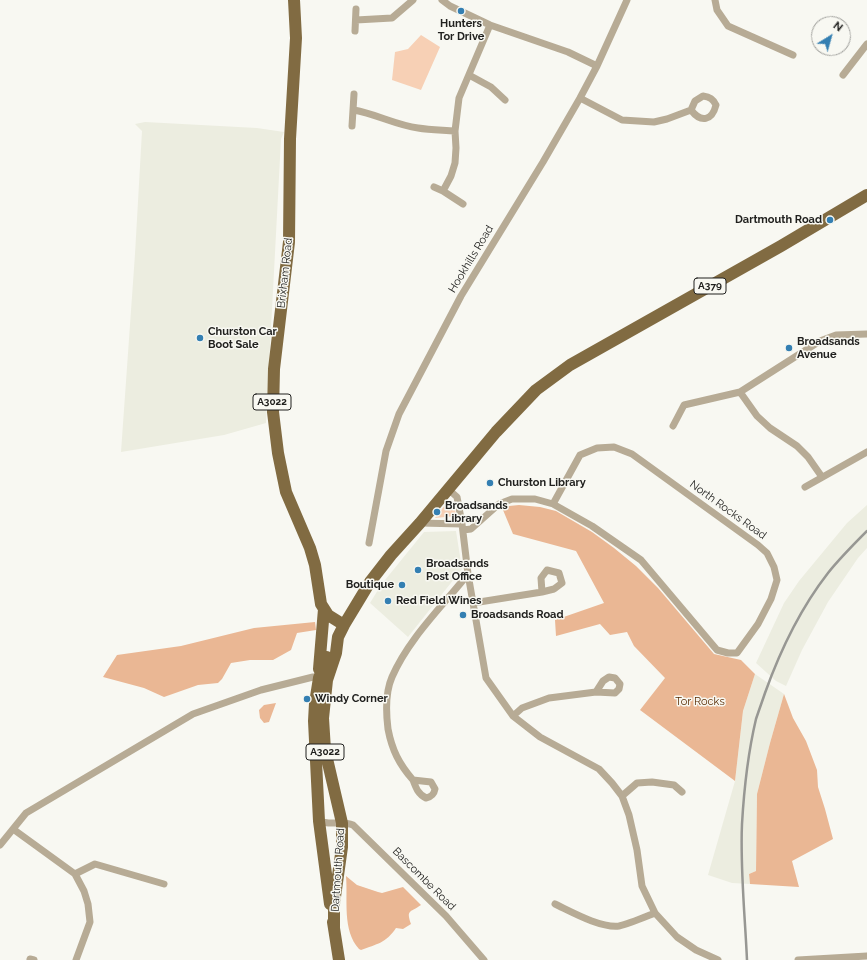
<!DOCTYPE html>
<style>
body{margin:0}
#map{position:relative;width:867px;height:960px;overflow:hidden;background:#f8f8f2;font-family:Raleway,sans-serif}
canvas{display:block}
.north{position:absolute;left:811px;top:16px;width:40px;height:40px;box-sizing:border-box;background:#f8f8f2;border:1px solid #a2a29e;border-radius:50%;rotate:37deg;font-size:11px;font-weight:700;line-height:16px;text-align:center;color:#21211f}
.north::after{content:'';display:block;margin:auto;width:14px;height:18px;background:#347fb2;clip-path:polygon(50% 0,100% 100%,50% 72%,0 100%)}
</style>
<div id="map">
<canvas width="867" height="960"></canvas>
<div class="north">N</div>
</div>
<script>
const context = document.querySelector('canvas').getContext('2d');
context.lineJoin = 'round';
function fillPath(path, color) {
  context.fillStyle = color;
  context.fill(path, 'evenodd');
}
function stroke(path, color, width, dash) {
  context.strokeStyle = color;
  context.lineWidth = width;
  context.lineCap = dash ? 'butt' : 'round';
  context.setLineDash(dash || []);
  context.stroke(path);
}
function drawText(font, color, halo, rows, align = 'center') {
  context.font = font + ' Raleway,sans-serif';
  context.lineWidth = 3;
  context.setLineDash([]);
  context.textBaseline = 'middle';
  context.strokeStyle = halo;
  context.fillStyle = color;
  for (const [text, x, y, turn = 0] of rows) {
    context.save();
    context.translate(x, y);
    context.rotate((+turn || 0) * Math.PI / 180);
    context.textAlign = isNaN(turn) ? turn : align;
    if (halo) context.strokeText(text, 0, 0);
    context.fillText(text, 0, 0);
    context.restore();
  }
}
const built = new Path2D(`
 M145,122l112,6 27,4 -3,7 -15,284 -42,12 -103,17 14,-198 7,-123 -7,-7z
 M867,505v43l-9,10 -30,44 -26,48 -16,36 -10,-5 -20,-18 28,-60 15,-22 48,-58z
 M456,531l6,38 -54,68 -38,-34 11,-18 43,-53z
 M755,674l29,20 -14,49 -13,51 -1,77 -7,3 1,10 -18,-1 -24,-8 27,-94 8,-70z`);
const green = new Path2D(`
 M421,35l19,12 -19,43 -29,-10 3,-28 13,-3z
 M449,500l5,2 2,14 -21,2z`);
const forest = new Path2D(`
 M519,505l21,2 16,4 36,21 22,16 22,18 22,22 56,66 27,6 14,14 -12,37 -8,70 -95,-71 25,-32 -31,-32 -7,-14 -17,3 -10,-11 -44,12 -1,-16 49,-17 -28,-52 -63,-17 -10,-24 6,-4z
 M315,622l1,8 -19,3 -6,17 -18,10h-23l-19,3 -9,16 -4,4 -20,2 -34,12 -20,-9 -41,-11 14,-22 64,-9 73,-18z
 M784,694l9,24 13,23 11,29 1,17 7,22 8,30 -41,22 7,26 -49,-3 -1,-10 7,-3 1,-77 13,-51z
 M276,703l-7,19 -5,1 -4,-5 -1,-8 5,-5z
 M346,876l11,9 21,7 4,1 21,-6 18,18c-11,8 -15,4 -10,19l-8,5 -7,-1c-10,15 -19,16 -35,22l-2,-1c-17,-19 -11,-49 -13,-73z`);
const street = new Path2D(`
 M442,0l8,6 40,19 78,27 29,14
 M715,0l2,10 11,16 65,29
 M356,20l36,-2 21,-18
 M355,31l1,-22
 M469,75l22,12 14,13
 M843,75l24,-31
 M580,98l42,22 32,2 13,-3 24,-9 4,-9 8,-5c7,1 10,3 13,9 -4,16 -15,18 -25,5
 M354,110c22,4 42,15 64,18 12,2 25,2 37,3
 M352,126l2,-32
 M434,187l9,4
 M463,204l-20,-13 8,-15 4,-13 1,-15 -1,-17 4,-33 31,-73
 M740,392l17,24 13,12 27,18 11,11 14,20
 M673,426l11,-21 56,-13 80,-51 16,-6 31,-1
 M805,487l62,-35
 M448,489l9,8 5,27
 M420,523l42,1 6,50 18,104 27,38 27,21 59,32 13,14 10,13 7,19 8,35 5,36 13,27 22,24 19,13 22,10
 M463,530l8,-1 28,-25 13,-5h23l18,5 39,22 49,34 76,90 11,3h9l21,-29 13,-25 6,-19 -3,-13 -7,-14 -9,-8 -126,-91 -18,-7 -17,1 -17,7 -27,49
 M369,543l17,-92 13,-37 62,-118 82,-134 37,-64 17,-32 30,-66
 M473,603l69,-11 12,-3 8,-6 -3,-10 -12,-3 -6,8 1,14
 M513,716l9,-8 27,-10 47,-6 7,-11 6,-4 6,1 5,6 -1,5 -4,4 -19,-1
 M413,780c3,8 5,14 13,18 5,-1 8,-3 9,-9l-4,-7 -18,-2c-14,-16 -21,-30 -25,-51 -2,-16 -3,-36 4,-52 17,-39 50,-70 76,-103
 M622,796l15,-13 15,-1 22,3 8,7
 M319,821c12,5 22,-1 34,4l93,91 38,44
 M13,829l62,45 9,17 4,13 2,18 -14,38
 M0,845l26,-32 167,-99 68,-24 52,-13 9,2
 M75,874l20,-10 69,20
 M555,904c17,8 45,24 64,22 10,-2 26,-9 36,-13
 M30,959l4,1
 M798,960l69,-4`);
const primary = new Path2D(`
 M294,0l2,38 -6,101 -1,103 -15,127 -1,43 5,41 8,39 24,56 5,17 6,39 7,11 16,10
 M327,657l-8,21 -4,25 -1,18 5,100 11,83
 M319,669l5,-60
 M333,922l6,38
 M334,928v-24l8,-57v-24l-17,-73 -2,-32 4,-38 9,-27 2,-16 6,-12 26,-43 21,-27 29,-32 76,-91 40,-42 34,-25 211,-119 86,-51`);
const rail = new Path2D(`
 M747,960c-2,-45 -7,-91 -5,-136 2,-35 6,-71 14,-105 3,-9 6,-17 9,-26 15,-42 35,-84 63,-120 12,-15 25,-28 39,-42`);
const markers = [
 [461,11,4,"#347fb2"],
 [830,220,4,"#347fb2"],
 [200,338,4,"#347fb2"],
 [789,348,4,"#347fb2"],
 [490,483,4,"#347fb2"],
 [437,512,4,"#347fb2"],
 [418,570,4,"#347fb2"],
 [402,585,4,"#347fb2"],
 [388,601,4,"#347fb2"],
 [463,615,4,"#347fb2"],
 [307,699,4,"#347fb2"]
];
const shields = [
 [710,286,32],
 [272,402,38],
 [325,752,38]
];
const shieldNames = [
 ["A379",710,286],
 ["A3022",272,402],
 ["A3022",325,752]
];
const poiNames = [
 ["Hunters",461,24,"center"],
 ["Tor Drive",461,37,"center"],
 ["Dartmouth Road",822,220,"right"],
 ["Churston Car",208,332],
 ["Boot Sale",208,345],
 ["Broadsands",797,342],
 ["Avenue",797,355],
 ["Churston Library",498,483],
 ["Broadsands",445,506],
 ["Library",445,519],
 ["Broadsands",426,564],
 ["Post Office",426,577],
 ["Boutique",394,585,"right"],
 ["Red Field Wines",396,601],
 ["Broadsands Road",471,615],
 ["Windy Corner",315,699]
];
const streetNames = [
 ["Hookhills Road",471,259,-59],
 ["Brixham Road",285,273,-84],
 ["North Rocks Road",728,510,36],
 ["Dartmouth Road",338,870,-86],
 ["Bascombe Road",424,879,45]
];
const parkNames = [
 ["Tor Rocks",700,702]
];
fillPath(built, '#ecede0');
fillPath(green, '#f7d0b5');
fillPath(forest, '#eab794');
stroke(street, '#b7ab95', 7);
stroke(primary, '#816b42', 12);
stroke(rail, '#979793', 2.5);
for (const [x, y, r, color] of markers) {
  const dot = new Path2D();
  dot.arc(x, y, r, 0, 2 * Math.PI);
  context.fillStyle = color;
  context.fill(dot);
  stroke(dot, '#f8f8f2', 1.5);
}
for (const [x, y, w] of shields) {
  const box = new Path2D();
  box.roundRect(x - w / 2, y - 8, w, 16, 3);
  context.fillStyle = '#f8f8f2';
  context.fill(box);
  stroke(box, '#21211f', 1);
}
drawText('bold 10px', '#21211f', null, shieldNames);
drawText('bold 11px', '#21211f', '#f8f8f2', poiNames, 'left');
drawText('11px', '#21211f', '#f8f8f2', streetNames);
drawText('11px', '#582a00', '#f8f8f2', parkNames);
</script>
